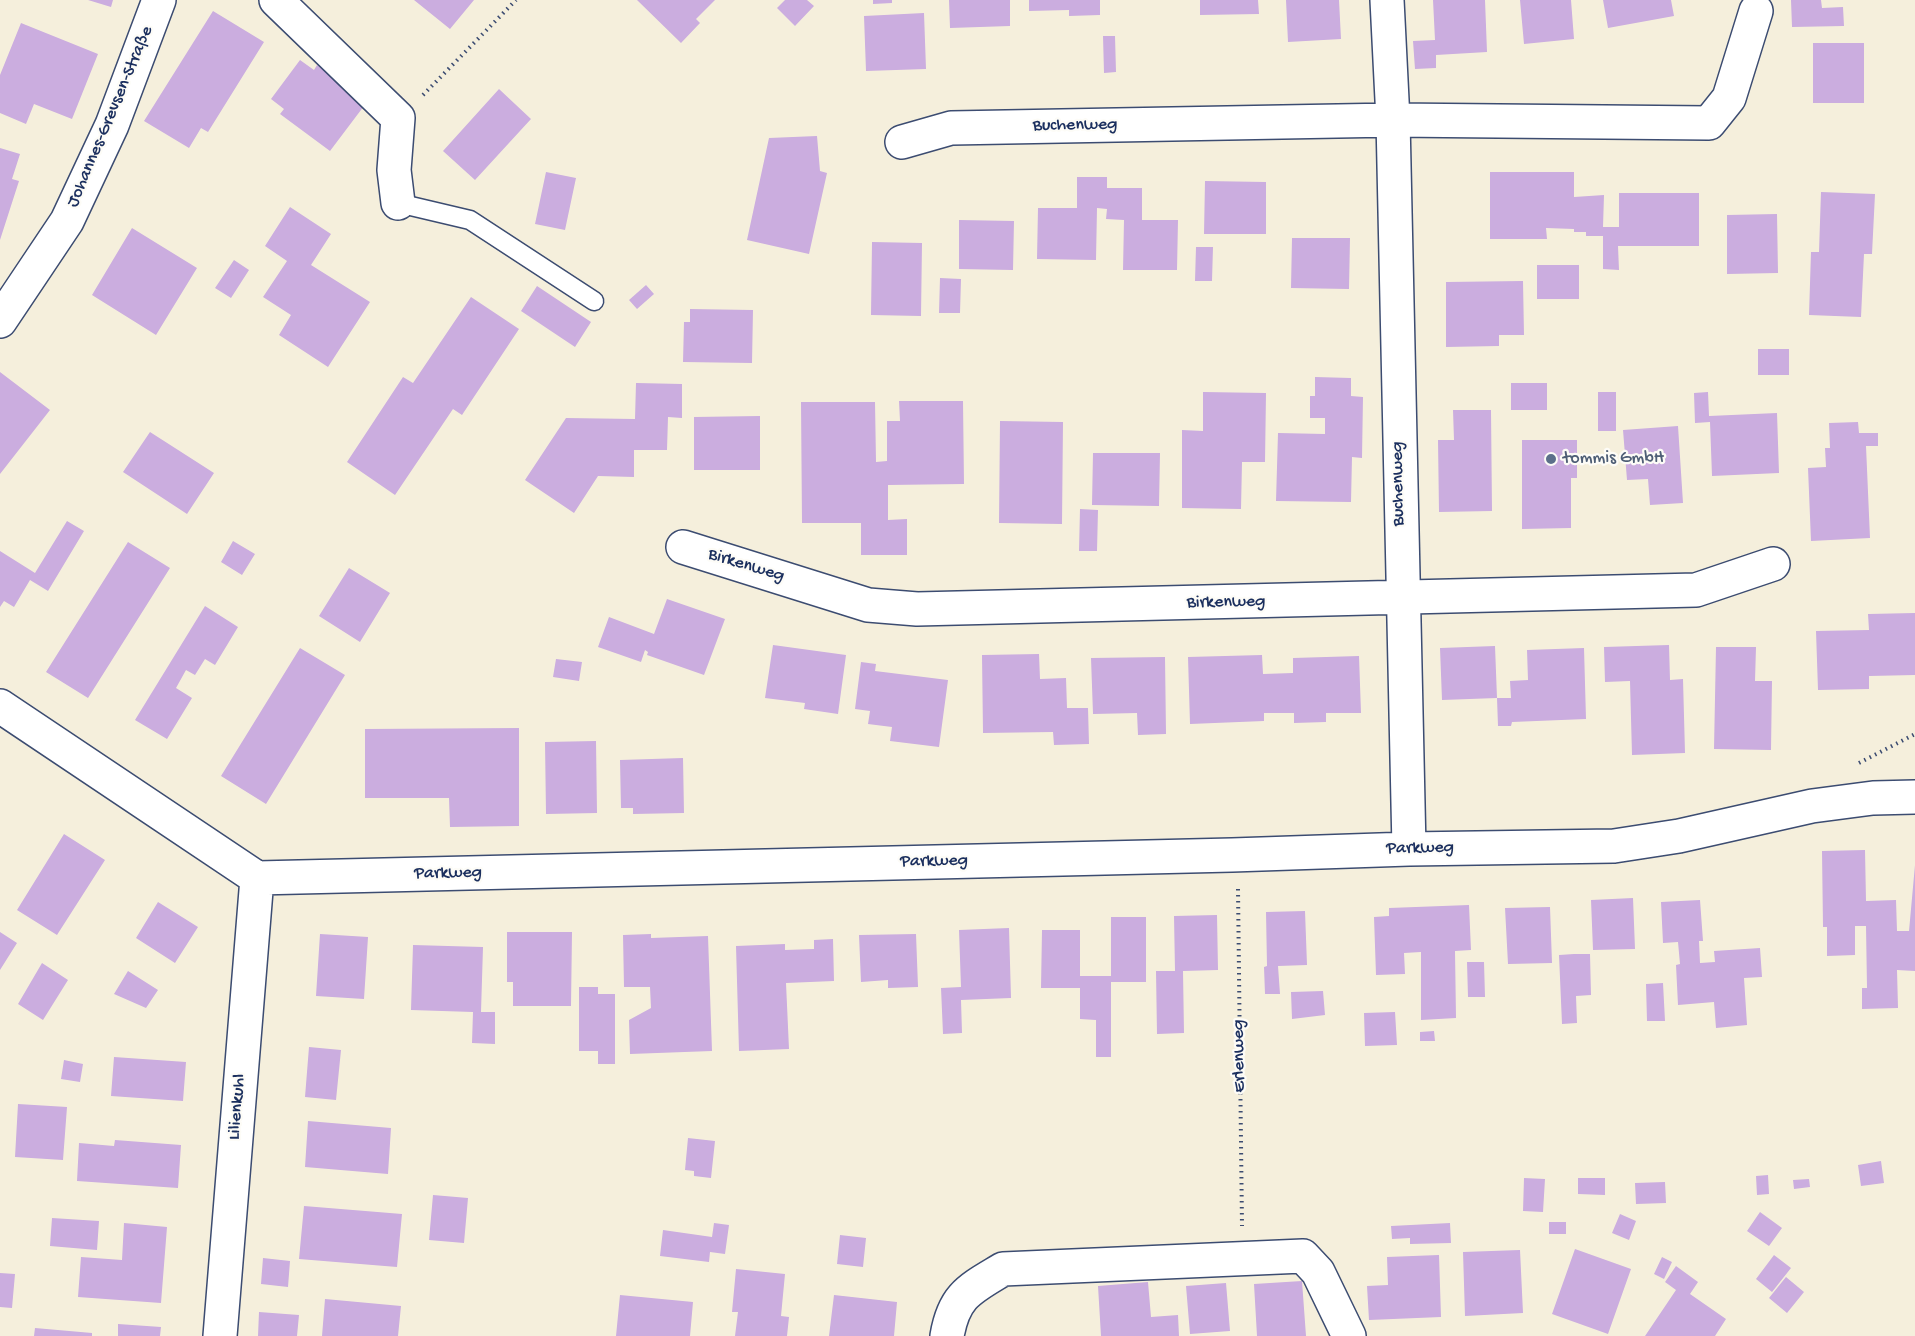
<!DOCTYPE html>
<meta charset="utf-8">
<style>
body{margin:0}
canvas{display:block;background:#f5efdc}
</style>
<canvas width="1915" height="1336"></canvas>
<script>
const context = document.querySelector('canvas').getContext('2d');
context.lineJoin = 'round';
function fillPath(path, color) {
  context.fillStyle = color;
  context.fill(path, 'evenodd');
}
function stroke(path, color, width, dash) {
  context.strokeStyle = color;
  context.lineWidth = width;
  context.lineCap = dash ? 'butt' : 'round';
  context.setLineDash(dash || []);
  context.stroke(path);
}
function drawText(font, color, halo, rows, align = 'center') {
  context.font = font + ' "Gochi Hand",sans-serif';
  context.lineWidth = 4.5;
  context.setLineDash([]);
  context.textBaseline = 'middle';
  context.strokeStyle = halo;
  context.fillStyle = color;
  for (const [text, x, y, turn = 0] of rows) {
    context.save();
    context.translate(x, y);
    context.rotate((+turn || 0) * Math.PI / 180);
    context.textAlign = isNaN(turn) ? turn : align;
    if (halo) context.strokeText(text, 0, 0);
    context.fillText(text, 0, 0);
    context.restore();
  }
}
const building = new Path2D(`
 M88,0h25l-2,7z
 M414,0h60l-24,29z
 M637,0h78l-19,19 4,4 -19,20z
 M785,0h22l7,6 -19,20 -18,-18z
 M873,0h19v3l-19,1z
 M949,0h61v26l-60,2z
 M1029,0h71v15l-31,1v-6l-40,1z
 M1200,0h58l1,14 -59,1z
 M1286,0h53l2,39 -53,3z
 M1433,0h52l2,52 -51,3v13l-21,1 -2,-28 22,-1z
 M1520,0h51l3,39 -50,5z
 M1603,0h68l3,16 -66,12z
 M1791,0h30l1,8 21,-1 1,19 -52,1z
 M213,11l51,31 -56,90 -7,-4 -12,20 -45,-27z
 M924,13l2,56 -60,2 -2,-55z
 M21,23l77,31 -26,65 -38,-15 -8,20 -26,-11v-38z
 M1103,36h12l1,36 -12,1z
 M1813,43h51v60h-51z
 M300,60l14,10 3,-5 50,37 -37,49 -50,-37 4,-5 -13,-10z
 M499,89l32,30 -56,61 -32,-29z
 M817,136l3,35 7,2 -18,81 -62,-14 22,-102z
 M0,148l20,6 -8,25 7,2 -19,59z
 M546,172l30,6 -11,52 -30,-6z
 M1490,172h84v25l30,-2 -1,32h16v-34h80v53h-81l1,24 -16,-1v-33h-17v-4h-12v-3l-28,-1 1,11h-57z
 M1077,177h30v11h35v32h36l-1,50h-54l1,-50 -18,-1 1,-10 -10,-1 -1,52 -59,-1 1,-51h39z
 M1205,181l61,1v52h-62z
 M1821,192l54,2 -3,60h-8l-3,63 -52,-2 2,-63h8z
 M290,207l41,27 -20,31 59,37 -42,65 -49,-32 12,-20 -28,-18 24,-36 -22,-15z
 M1777,214l1,59 -51,1v-59z
 M959,220l55,1 -1,49 -54,-1z
 M132,228l65,40 -41,67 -64,-40z
 M1292,238h58l-1,51 -58,-1z
 M872,242l50,1 -1,73 -50,-1z
 M1196,247h17l-1,34h-17z
 M234,260l15,10 -18,28 -16,-10z
 M1537,265h42v34h-42z
 M940,278l21,1 -1,34h-21z
 M1523,281l1,54h-25v11l-53,1v-65z
 M646,285l8,9 -17,15 -8,-9z
 M537,286l54,36 -16,25 -54,-36z
 M471,297l48,32 -57,86 -9,-6 -58,86 -48,-33 56,-85 10,6z
 M690,309l63,1 -1,53 -69,-1 1,-40h6z
 M1758,349h31v26h-31z
 M0,372l50,38 -50,64z
 M1315,377l36,1v18l12,1 -1,61 -10,-1 -1,45 -75,-1 2,-68 47,1v-16h-15v-22h5z
 M636,383l46,1v34l-14,-1 -1,33h-33v27l-36,-1 -24,37 -49,-33 41,-62 69,1z
 M1511,383h36v27h-36z
 M1203,392l63,1 -1,69h-23l-1,47 -59,-1v-78l21,1z
 M1598,392h18v39h-18z
 M1708,392l1,24 68,-3 2,60 -67,3 -2,-54 -15,1 -1,-30z
 M899,401h64l1,83 -76,1v35l19,-1v36h-46v-32h-59l-1,-121h74l1,60 11,-1v-40h13z
 M1453,410h38l1,101 -53,1 -1,-72h16z
 M760,416v54h-66v-53z
 M1000,421l63,1 -1,102 -63,-1z
 M1858,422l1,11h19v13h-12l4,92 -59,3 -3,-73 18,-1 -1,-19h5l-1,-25z
 M1678,426l5,77 -33,2 -2,-26 -21,1 -4,-50z
 M150,432l64,41 -27,41 -64,-42z
 M1522,440h55v38h-6v50l-49,1z
 M1093,453h67l-1,53 -67,-1z
 M1080,509l18,1 -1,41h-18z
 M67,521l17,10 -36,60 -18,-11 -16,27 -10,-6 -4,6v-56l35,22z
 M233,541l22,13 -13,21 -21,-13z
 M128,542l42,26 -82,130 -42,-26z
 M349,568l41,25 -30,49 -41,-26z
 M667,599l58,20 -21,56 -57,-20 1,-3 -3,-2 -4,12 -43,-15 11,-30 45,17z
 M205,606l33,21 -23,38 -10,-6 -10,16 -9,-5 -10,18 16,10 -25,41 -32,-19z
 M1915,613v62l-46,1v13l-51,1 -2,-59 53,-1 -1,-16z
 M773,645l73,10 -8,59 -34,-5 1,-6 -40,-5z
 M1669,645l1,35 13,-1 2,74 -53,2 -2,-74 -25,1 -1,-35z
 M1495,646l2,52 -55,2 -2,-52z
 M1716,647h40l-1,34h17l-1,69 -57,-1z
 M300,648l45,27 -79,129 -45,-28z
 M1584,648l2,71 -74,3 -1,4h-13l-1,-28h14l-1,-17 18,-1 -1,-30z
 M1039,654l1,25 26,-1 1,30h21l1,36 -35,1 -1,-13 -70,1 -1,-78z
 M1262,655l1,19 30,-1v-15l66,-2 2,57h-35v9l-32,1v-10h-30v8l-74,3 -2,-67z
 M1165,657l1,77 -28,1 -1,-22 -44,1 -2,-56z
 M556,659l26,3 -3,19 -26,-4z
 M861,662l15,2 -1,7 73,9 -9,67 -49,-6 2,-14 -24,-3 2,-13 -15,-2z
 M519,728v98l-69,1 -1,-29h-84v-69z
 M596,741l1,72 -51,1 -1,-72z
 M683,758l1,55 -51,1v-6h-12l-1,-48z
 M64,834l41,26 -48,75 -40,-25z
 M1865,850l1,51 30,-1 1,31h12l6,-66v106l-18,-1 1,38 -36,1v-21h5l-1,-62h-11v29l-28,1v-29h-4l-1,-76z
 M1633,898l2,51 -42,1 -2,-50z
 M1700,900l3,41h-4l1,22 15,-1 -1,-11 46,-3 2,29 -18,1 3,47 -31,3 -2,-26 -36,3 -2,-40 4,-1 -2,-22 -15,1 -2,-41z
 M158,902l40,25 -23,36 -39,-25z
 M1469,905l2,45 -16,1 1,67 -35,2v-68l-17,1 1,21 -29,1 -2,-58 15,-1v-8z
 M1550,907l2,56 -44,1 -3,-56z
 M1305,911l2,54 -29,1 2,28h-15l-1,-27 3,-1 -1,-54z
 M1217,915l1,55 -35,1 1,62 -27,1 -1,-63h19l-1,-55z
 M1111,917h35v65h-35v75h-15v-37l-16,-1v-31h-39l1,-58h38v46h31z
 M1009,928l2,70 -50,2 1,33 -19,1 -2,-46 20,-1 -2,-57z
 M0,932l17,11 -17,27z
 M507,932h65l-1,74h-58v-24h-6z
 M320,934l48,3 -4,62 -48,-3z
 M651,934v4l57,-2 4,115 -82,3 -1,-34 22,-12 -1,-21h-26l-1,-52z
 M916,934l2,53 -30,1v-8l-27,2 -2,-47z
 M833,939l1,42 -48,2 3,66 -50,2 -3,-105 49,-2v6l29,-1v-9z
 M413,945l70,2 -2,65h14v32l-23,-1 1,-31 -62,-2z
 M1574,954h16l1,41 -15,1 1,27 -15,1 -3,-69z
 M1467,962h17l1,35h-17z
 M42,963l26,17 -25,40 -25,-16z
 M128,971l30,19 -12,18 -32,-14z
 M1663,983l2,38h-18l-1,-37z
 M579,987h19v7h17v70h-17v-13h-19z
 M1323,991l2,24 -33,4 -1,-27z
 M1395,1012l2,33 -32,1 -1,-33z
 M1434,1031l1,10h-15v-9z
 M309,1047l32,3 -5,50 -31,-3z
 M114,1057l72,5 -3,39 -72,-5z
 M64,1060l19,4 -3,18 -19,-3z
 M18,1104l49,3 -4,53 -48,-3z
 M308,1121l83,7 -3,46 -83,-7z
 M688,1138l27,3 -4,37 -17,-2v-5l-9,-1z
 M115,1140l66,5 -3,43 -101,-7 2,-38 35,3z
 M1881,1161l3,22 -23,3 -3,-21z
 M1768,1175l1,19 -12,1 -1,-19z
 M1524,1178l21,1 -2,33 -20,-1z
 M1578,1178h27v17l-27,-1z
 M1809,1179l1,8 -16,2 -1,-9z
 M1665,1182l1,21 -30,1 -1,-21z
 M433,1195l35,3 -4,45 -35,-3z
 M304,1206l98,8 -5,53 -98,-8z
 M1760,1212l22,16 -13,18 -22,-15z
 M1620,1214l16,7 -7,19 -17,-7z
 M52,1218l47,3 -2,29 -47,-4z
 M1549,1222h17v12h-17z
 M124,1223l43,4 -6,76 -83,-6 3,-40 41,3z
 M714,1223l15,2 -4,29 -15,-2 -1,10 -49,-6 3,-26 49,7z
 M1450,1223l1,20 -41,1v-6l-18,1 -1,-13z
 M840,1235l26,3 -3,29 -26,-3z
 M1575,1249l56,20 -23,65 -56,-20z
 M1520,1250l3,63 -58,3 -2,-64z
 M1439,1255l2,62 -72,3 -2,-34 21,-1 -1,-28z
 M1774,1255l17,13 -19,24 -16,-13z
 M1662,1257l10,5 -8,17 -10,-5z
 M263,1258l27,3 -2,26 -27,-3z
 M1676,1266l22,16 -8,12 36,25 -11,17h-70l31,-46 -11,-8z
 M736,1269l49,5 -4,42 8,1 -2,19h-52l3,-24h-6z
 M0,1273l15,1 -3,34 -12,-1z
 M1786,1277l18,15 -17,21 -18,-15z
 M1302,1281l4,55h-49l-3,-52z
 M1148,1282l3,35 27,-2 1,21h-78l-3,-50z
 M1226,1283l4,48 -40,3 -4,-48z
 M620,1295l73,7 -3,34h-74z
 M834,1295l63,7 -3,34h-65z
 M325,1299l76,7 -3,30h-76z
 M259,1312l40,3 -2,21h-39z
 M118,1324l43,3 -1,9h-42z
 M35,1328l57,5v3h-58z`);
const path = new Path2D(`
 M423,95l93,-95
 M1859,763l56,-29
 M1238,889l4,337`);
const service = new Path2D(`
 M398,203l72,17 124,81`);
const minor = new Path2D(`
 M276,0l122,118 -4,52 4,33
 M1387,0l6,120 16,729
 M902,142l49,-14 442,-8 316,3 20,-25 27,-87
 M0,321l67,-100 45,-96 47,-125
 M683,547l185,58 49,4 779,-19 77,-26
 M0,706l257,172 975,-23 177,-6 205,-3 65,-10 133,-30 61,-8 42,-1
 M220,1336l37,-458
 M947,1336c7,-41 23,-47 56,-67l300,-13 15,16 31,64`);
const markers = [
 [1551,459,6,"#5c6f8a"]
];
const streetNames = [
 ["Johannes-Grevsen-Straße",111,117,-67],
 ["Buchenweg",1075,126,-1],
 ["Buchenweg",1399,484,-91],
 ["Birkenweg",746,566,17],
 ["Birkenweg",1226,603,-1],
 ["Parkweg",1420,849,-1],
 ["Parkweg",934,862,-1],
 ["Parkweg",448,874,-1],
 ["Erlenweg",1240,1056,-91],
 ["Lilienkuhl",238,1107,-85]
];
const serviceNames = [
 ["tommis GmbH",1563,459]
];
fillPath(building, '#cbaddf');
stroke(service, '#3c4c71', 21);
stroke(minor, '#3c4c71', 36);
stroke(path, '#3c4c71', 4, [1.5, 4.5]);
stroke(service, '#fff', 18);
stroke(minor, '#fff', 33);
for (const [x, y, r, color] of markers) {
  const dot = new Path2D();
  dot.arc(x, y, r, 0, 2 * Math.PI);
  context.fillStyle = color;
  context.fill(dot);
  stroke(dot, '#fdfcf7', 2);
}
drawText('18px', '#1b2f5e', '#fdfcf7', streetNames);
drawText('18px', '#4e5e75', '#fdfcf7', serviceNames, 'left');
</script>
